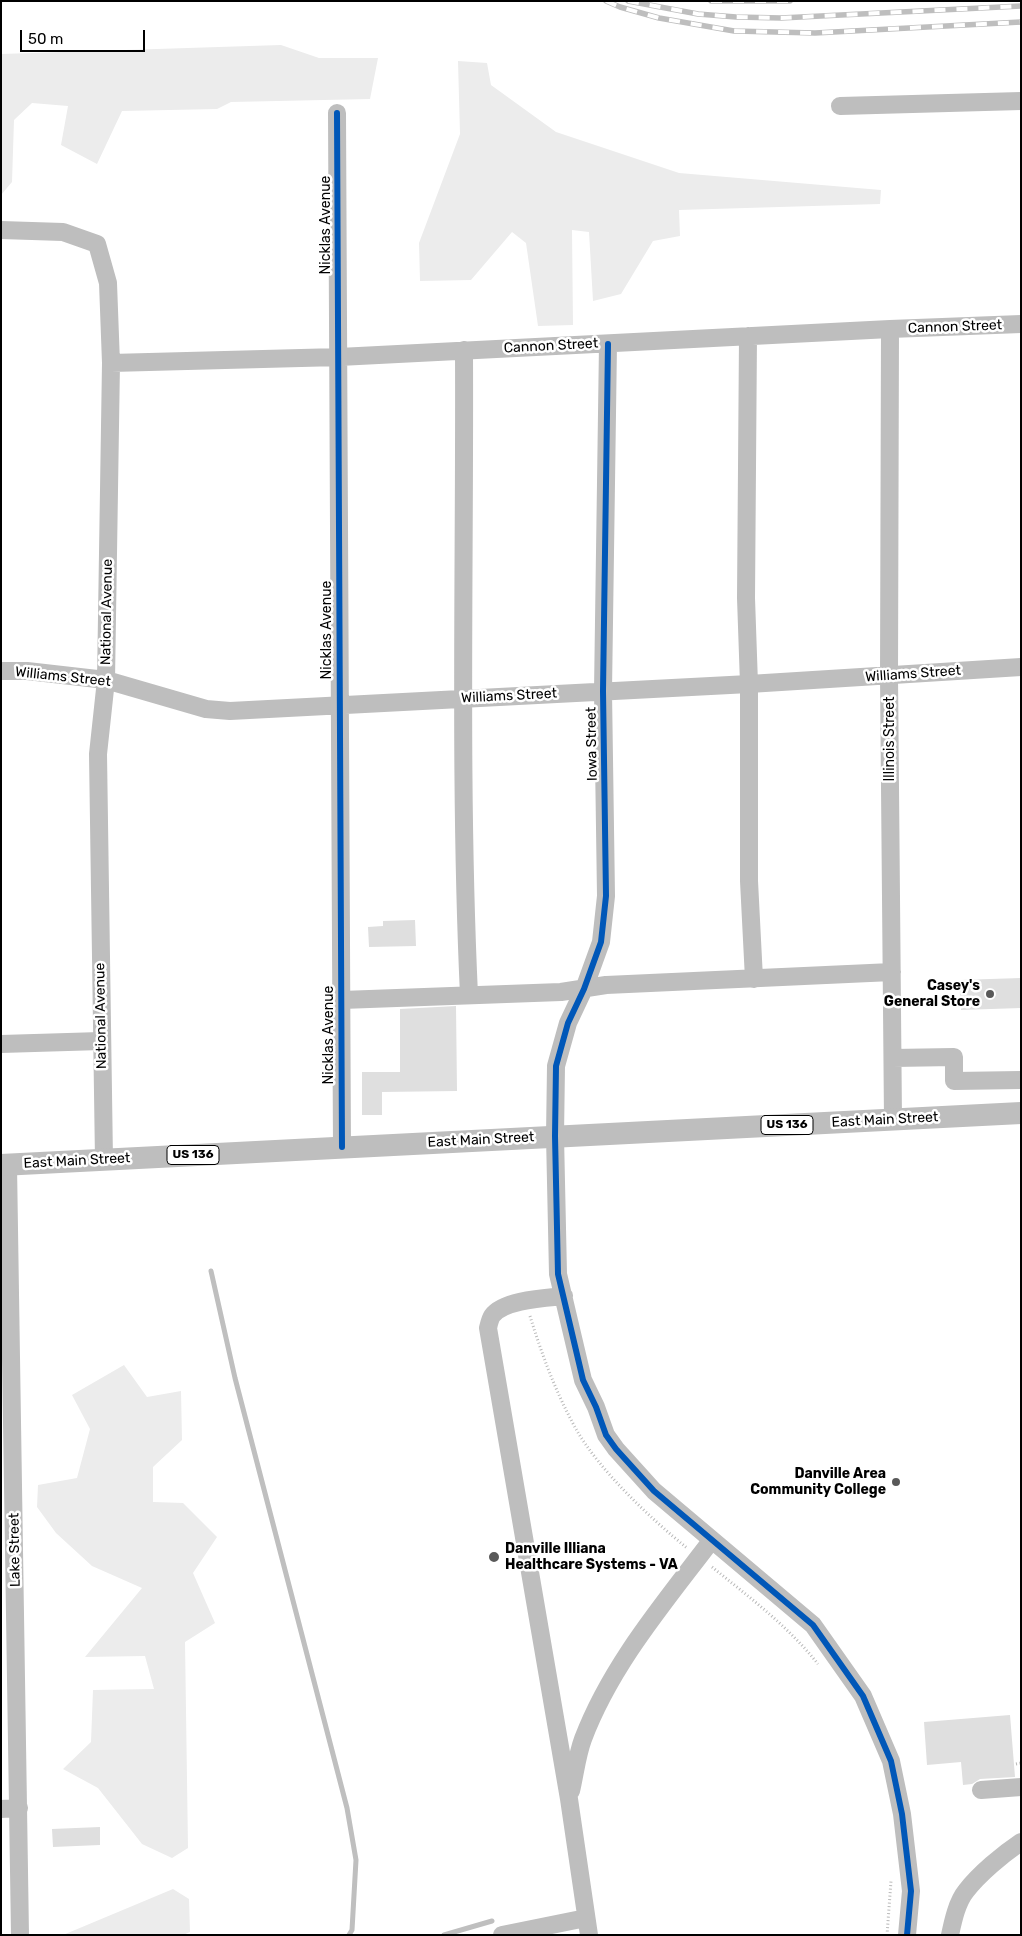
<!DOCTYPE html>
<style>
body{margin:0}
#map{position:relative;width:1022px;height:1936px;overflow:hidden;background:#fff;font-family:Rubik,sans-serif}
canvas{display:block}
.frame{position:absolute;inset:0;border:2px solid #000;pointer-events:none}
.scale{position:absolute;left:20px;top:30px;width:125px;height:22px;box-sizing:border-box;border:2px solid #000;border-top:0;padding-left:6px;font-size:15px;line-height:18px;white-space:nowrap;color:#000;-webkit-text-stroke:4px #fff;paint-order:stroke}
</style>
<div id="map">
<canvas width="1022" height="1936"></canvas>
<div class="frame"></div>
<div class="scale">50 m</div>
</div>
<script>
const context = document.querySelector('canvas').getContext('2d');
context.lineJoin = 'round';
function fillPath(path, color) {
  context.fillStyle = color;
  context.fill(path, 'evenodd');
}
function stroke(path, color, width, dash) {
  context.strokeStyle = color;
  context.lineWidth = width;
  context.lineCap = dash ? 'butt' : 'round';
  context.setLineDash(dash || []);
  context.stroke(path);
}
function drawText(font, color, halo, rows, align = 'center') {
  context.font = font + ' Rubik,sans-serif';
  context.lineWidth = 5;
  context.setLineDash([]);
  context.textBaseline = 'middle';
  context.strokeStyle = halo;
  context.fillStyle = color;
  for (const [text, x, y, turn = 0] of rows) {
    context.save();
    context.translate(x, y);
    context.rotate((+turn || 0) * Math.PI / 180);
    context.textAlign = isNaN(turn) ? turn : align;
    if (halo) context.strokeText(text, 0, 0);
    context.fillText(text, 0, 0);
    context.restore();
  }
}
const green = new Path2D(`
 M281,45l38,13h59l-8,41 -139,3 -14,7 -95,2 -25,53 -36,-19 7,-39 -36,-3 -18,17 -2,62 -11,13v-141z
 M458,61l29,2 4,22 65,47 123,41 202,17 -1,14 -201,6 1,26 -27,5 -32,53 -28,7 -4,-69 -17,-2 1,95 -35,1 -12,-83 -14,-11 -41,48 -51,1 -1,-38 41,-109z
 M124,1365l23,32 34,-6 1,49 -29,27v35l30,1 34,34 -24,36 22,50 -30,19 3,206 -16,10 -30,-14 -44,-56 -35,-19 28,-27 2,-52 61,-1 -9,-33 -60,1 57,-69 -50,-22 -36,-33 -19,-26 1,-22 39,-7 13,-49 -18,-34z
 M173,1889l16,10 1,33 -7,3h-120z`);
const stream = new Path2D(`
 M211,1271l24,107 112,430 9,52 -4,70 -3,5
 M444,1935l48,-14`);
const building = new Path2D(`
 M415,920l1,26 -47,1 -1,-20 15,-1v-5z
 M1021,978v30l-60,2 -2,-30z
 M456,1006l1,85 -75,1v23h-20v-43h38v-63z
 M1010,1715l5,62 -35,2 -8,5 -9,1 -2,-23 -34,3 -3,-43z
 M100,1827v18l-47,2 -1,-18z`);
const path = new Path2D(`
 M530,1316c12,39 26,77 46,113 23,41 74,89 111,119
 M712,1567c37,30 76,59 106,97
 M1016,1764l5,-1
 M887,1935l4,-54`);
const minor = new Path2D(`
 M840,106l181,-5
 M337,113l5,1034
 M1,230l62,2 34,12 11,39 3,80 -5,317 -8,74 6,406
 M890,329l-1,347 4,443
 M748,336l-2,262 3,86v197l5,98
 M608,344l-5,347 3,205 -5,46 -17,47 -16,34 -12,43 -1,70 3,138 25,106 13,27 10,28 10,14 38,42 159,134 50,71 28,65 11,53 9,77 -4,44
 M464,350c1,215 -5,430 5,645
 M111,363l228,-6 551,-28 131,-5
 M1,671h26l79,9 100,29 24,2 519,-27 272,-17
 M342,1000l219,-8 45,-7 286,-13
 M1,1044l100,-3
 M893,1058l61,-1v24l67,-1
 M8,1165l12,770
 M564,1296c-19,2 -61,4 -72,20 -2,3 -3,8 -4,12l81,471 20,136
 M981,1790l40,-3
 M571,1791c4,-17 6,-36 12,-52 28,-74 81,-136 128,-198
 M1,1809l18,-1
 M502,1935l84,-17
 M950,1935c3,-14 7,-33 16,-44 13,-17 37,-37 55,-49`);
const major = new Path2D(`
 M1,1165l1020,-52`);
const rail = new Path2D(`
 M606,1l14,6 39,11 75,13 81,2 206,-11
 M628,1l70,13 38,3 45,1 240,-12
 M711,1h79`);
const cycleway = new Path2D(`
 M337,113l5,1034
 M608,344l-5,347 3,205 -5,46 -17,47 -16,34 -12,43 -1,70 3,138 25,106 13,27 10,28 10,14 38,42 159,134 50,71 28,65 11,53 9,77 -4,44`);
const markers = [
 [990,994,5,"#595959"],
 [896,1482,5,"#595959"],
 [494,1557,6,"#595959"]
];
const shields = [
 [787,1125,52],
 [193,1155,52]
];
const shieldNames = [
 ["US 136",787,1125],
 ["US 136",193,1155]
];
const streetNames = [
 ["Nicklas Avenue",326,225,-90],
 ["Cannon Street",955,327,-2],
 ["Cannon Street",551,346,-3],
 ["National Avenue",107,612,-89],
 ["Nicklas Avenue",327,630,-90],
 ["Williams Street",913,674,-4],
 ["Williams Street",63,677,6],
 ["Williams Street",509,696,-3],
 ["Illinois Street",890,739,-90],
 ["Iowa Street",592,744,-91],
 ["National Avenue",101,1016,-91],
 ["Nicklas Avenue",329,1035,-90],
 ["East Main Street",885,1120,-3],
 ["East Main Street",481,1140,-3],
 ["East Main Street",77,1161,-3],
 ["Lake Street",15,1550,-91]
];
const poiNames = [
 ["Casey's",980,986],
 ["General Store",980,1002],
 ["Danville Area",886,1474],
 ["Community College",886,1490],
 ["Danville Illiana",505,1549,"left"],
 ["Healthcare Systems - VA",505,1565,"left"]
];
fillPath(green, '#ececec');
stroke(stream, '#bfbfbf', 5);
fillPath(building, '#dfdfdf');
stroke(path, '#b9b9b9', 3, [1, 2.5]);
stroke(minor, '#bebebe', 18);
stroke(major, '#bebebe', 22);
stroke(rail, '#bebebe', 5.5);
stroke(rail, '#fff', 4, [11]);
stroke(cycleway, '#0057b8', 6);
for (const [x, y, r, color] of markers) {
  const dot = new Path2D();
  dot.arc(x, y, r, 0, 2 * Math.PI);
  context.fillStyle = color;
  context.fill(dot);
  stroke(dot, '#fff', 2);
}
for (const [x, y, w] of shields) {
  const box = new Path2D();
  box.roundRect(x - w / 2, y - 9.5, w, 19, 4);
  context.fillStyle = '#fff';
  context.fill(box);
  stroke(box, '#000', 1);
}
drawText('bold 12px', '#000', null, shieldNames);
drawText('14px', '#000', '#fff', streetNames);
drawText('bold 14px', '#000', '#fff', poiNames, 'right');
</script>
